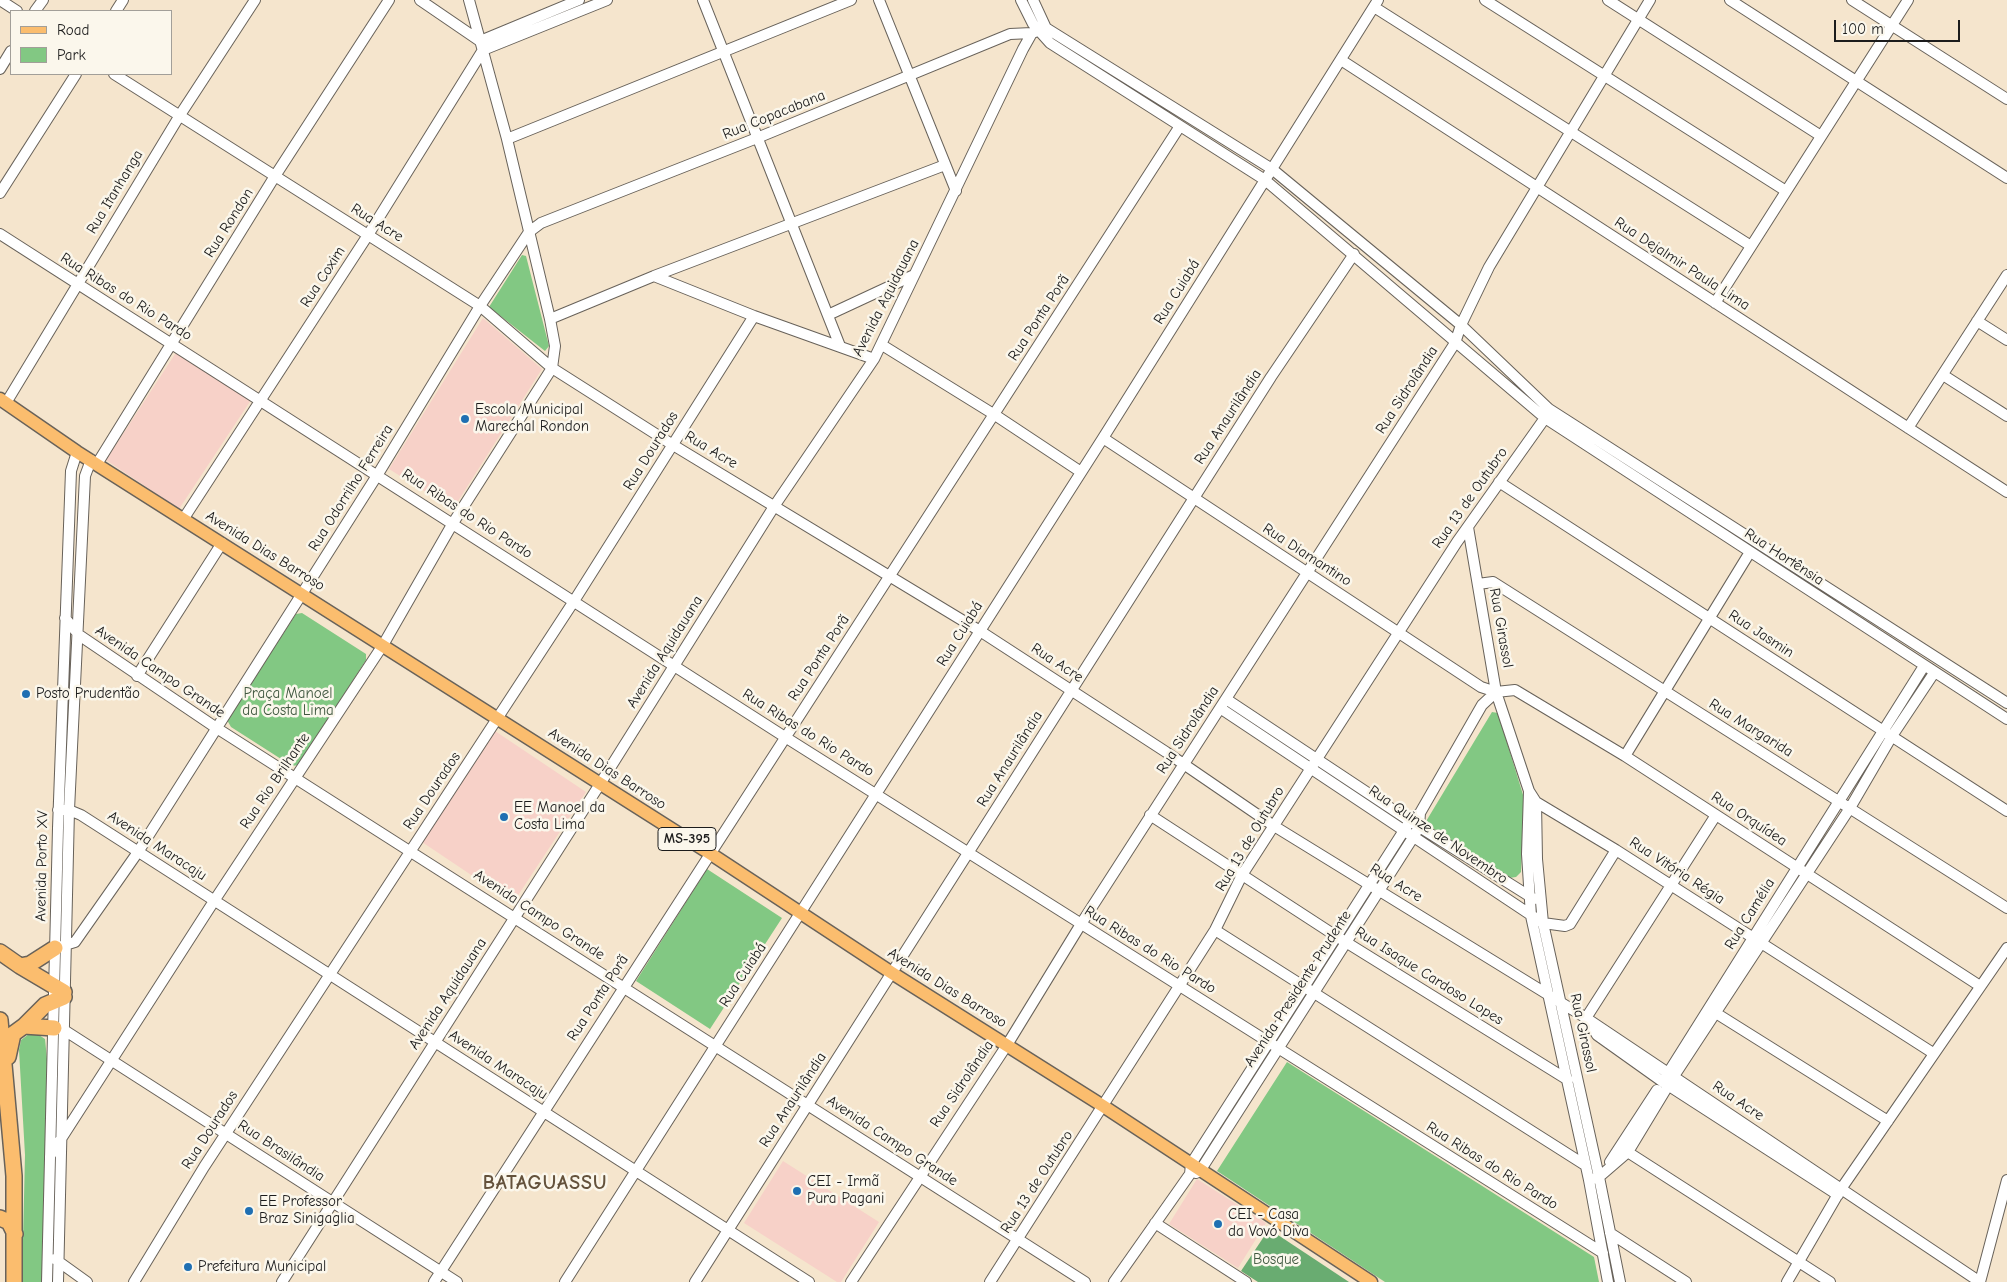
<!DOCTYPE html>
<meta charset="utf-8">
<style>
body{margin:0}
#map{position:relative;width:2007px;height:1282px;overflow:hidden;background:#f5e5cd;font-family:"Comic Neue",sans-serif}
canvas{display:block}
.legend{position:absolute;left:10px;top:10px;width:162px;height:65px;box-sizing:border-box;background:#fbf7ec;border:1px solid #a29f99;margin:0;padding:6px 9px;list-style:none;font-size:15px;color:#1c1c1c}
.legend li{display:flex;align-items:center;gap:10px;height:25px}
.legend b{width:25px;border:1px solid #a29f99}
.scale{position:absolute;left:1834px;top:20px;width:126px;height:22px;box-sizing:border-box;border:2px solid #1c1c1c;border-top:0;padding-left:6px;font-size:15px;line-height:18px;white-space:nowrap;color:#1c1c1c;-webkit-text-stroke:4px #fbf7ec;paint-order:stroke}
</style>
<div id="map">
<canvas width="2007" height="1282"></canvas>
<ul class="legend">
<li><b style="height:6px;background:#fbbd6e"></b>Road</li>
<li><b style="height:14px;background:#82c883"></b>Park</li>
</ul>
<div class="scale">100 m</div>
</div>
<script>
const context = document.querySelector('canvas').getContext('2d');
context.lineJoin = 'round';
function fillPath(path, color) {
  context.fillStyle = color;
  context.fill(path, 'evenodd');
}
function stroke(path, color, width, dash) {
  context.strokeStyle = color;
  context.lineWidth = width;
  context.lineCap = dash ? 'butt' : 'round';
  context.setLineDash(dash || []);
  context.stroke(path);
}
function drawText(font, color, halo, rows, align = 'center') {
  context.font = font + ' "Comic Neue",sans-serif';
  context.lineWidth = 5;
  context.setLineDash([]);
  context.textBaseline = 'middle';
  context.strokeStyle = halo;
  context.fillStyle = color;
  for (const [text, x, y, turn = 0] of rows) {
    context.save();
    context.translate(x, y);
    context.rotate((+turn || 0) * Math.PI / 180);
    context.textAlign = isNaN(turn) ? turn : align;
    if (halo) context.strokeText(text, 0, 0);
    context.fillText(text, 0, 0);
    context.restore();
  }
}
const built = new Path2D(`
 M483,318l59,51 -89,140 -64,-40z
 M177,351l74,49 -72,109 -73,-49z
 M495,731l91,61 -73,111 -91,-61z
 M783,1161l96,61 -38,60h-4l-93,-59z
 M1197,1179l69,44 -28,45 -69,-44z`);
const green = new Path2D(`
 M522,255l4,1 23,90 -4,5 -56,-44z
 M302,613l64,41v6l-67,105 -7,1 -61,-39 -4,-7 69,-106z
 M1492,712l6,1 26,85 -3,74 -5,5 -7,1 -84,-55z
 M707,869l75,49 -72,111 -74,-48z
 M36,1033l9,6 2,20 -4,223h-21l3,-127 -6,-105 2,-10 8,-6z
 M1287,1062l307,195 5,25h-214l-168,-111z`);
const forest = new Path2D(`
 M1269,1229l80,53h-91l-17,-11z`);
const minor = new Path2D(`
 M0,0l17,11
 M420,0l60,41 99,-41
 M703,0l137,346
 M879,0l77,191
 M1021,0l12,24 17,19 215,137 280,238 462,301
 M1033,0l13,28 226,141 189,156 88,84 458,294
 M1485,0l301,191
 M1608,0l213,136
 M1730,0l277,178
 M1852,0l155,99
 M1374,7l377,239
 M35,11l8,-11
 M116,11l7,-11
 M1341,60l666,432
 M0,69l11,-18
 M114,74l366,232 72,62 121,77 307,186 186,121 108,74 312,192 394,264
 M507,139l344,-139
 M0,193l76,-119
 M0,234l785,503 818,516
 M654,276l100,40 120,43
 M1715,303l193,-303
 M828,315l86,-40
 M550,319l104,-43 291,-111
 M1977,321l30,19
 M882,345l113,70 86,57
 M1943,375l64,41
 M6,403l174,-288 75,-115
 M1908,428l99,-153
 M1103,438l378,249 15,5 19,-2 110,66 355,230
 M97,464l178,-288 114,-176
 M1499,482l508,329
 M184,518l184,-283 115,-185 124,-50
 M1468,527l28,165 33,99 7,11 1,57 6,64 56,254 21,105
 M1478,584l15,-2 514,326
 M65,618l14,17 136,92 870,555
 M137,676l85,-133
 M1226,699l184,122 124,78
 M1220,708l323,215 22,3 5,-2 46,-74
 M1625,756l125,-204
 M1529,791l-2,63 4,62 58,264 19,102
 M1532,802h4l80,48 317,203
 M58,810h11l12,5 728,467
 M1150,815l186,121 232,144
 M1215,930l370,235
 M55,948l20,-6 63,-90 240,-378 102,-168 49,-74 12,-9 216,-85 253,-104 22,-1
 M1711,1010l177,111
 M1586,1018l130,-203
 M1590,1023l7,12 66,47 175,113
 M59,1029l5,1 393,252
 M1665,1078l259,-412
 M1623,1149l207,133
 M50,1156l164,-255 169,-256 70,-122 99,-155 3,-22 -5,-27 -43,-180 -38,-139
 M1610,1162l47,-72
 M1196,1173l4,-2 214,-335 5,-9 1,-14
 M1589,1180l10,-3 29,-25 46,-76 176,-268 42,-72 42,-63
 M1155,1223l91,59
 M1610,1233l76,49
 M55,1259l32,23
 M47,1282l11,-454 13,-357 6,-19
 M58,1282l11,-472 16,-334 6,-16
 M134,1282l70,-115 370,-566 180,-285
 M282,1282l318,-498 175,-279 99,-146 149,-310 9,-16 14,-5
 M434,1282l746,-1156
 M565,1282l538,-844 275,-438
 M695,1282l576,-905 83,-123
 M851,1282l156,-237 74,-121 374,-581 6,-18 28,-58 161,-267
 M990,1282l225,-352 27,-55 215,-333 88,-124
 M1114,1282l76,-108 1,-10 219,-343 10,-8 62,-108 14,-13
 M1787,1282l54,-93 166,-241
 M1980,1282l27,-102`);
const major = new Path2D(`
 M0,399l77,53 634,402 181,119 211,133 268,176`);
const highway = new Path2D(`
 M0,952l20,14 10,-2 25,-16
 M20,966l44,26
 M0,1020l14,156v106
 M24,1026l21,-21 19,-8
 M8,1057l5,-23 11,-8 30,2
 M0,1218l9,4 6,12`);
const markers = [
 [465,419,5,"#1f6fb2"],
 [26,694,5,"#1f6fb2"],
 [504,817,5,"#1f6fb2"],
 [797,1191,5,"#1f6fb2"],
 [249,1211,5,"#1f6fb2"],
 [1218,1224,5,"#1f6fb2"],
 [188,1267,5,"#1f6fb2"]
];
const shields = [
 [687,839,58]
];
const shieldNames = [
 ["MS-395",687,839]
];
const streetNames = [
 ["Rua Copacabana",774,115,-22],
 ["Rua Itanhanga",115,192,-59],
 ["Rua Rondon",229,223,-58],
 ["Rua Acre",377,223,32],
 ["Rua Dejalmir Paula Lima",1682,264,33],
 ["Rua Coxim",323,277,-57],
 ["Rua Cuiabá",1177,292,-58],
 ["Rua Ribas do Rio Pardo",126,297,32],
 ["Avenida Aquidauana",886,298,-63],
 ["Rua Ponta Porã",1039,318,-57],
 ["Rua Sidrolândia",1407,390,-57],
 ["Rua Anaurilândia",1228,417,-57],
 ["Rua Acre",711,450,31],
 ["Rua Dourados",651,451,-58],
 ["Rua Odorrilho Ferreira",351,488,-58],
 ["Rua 13 de Outubro",1470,498,-55],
 ["Rua Ribas do Rio Pardo",467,514,33],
 ["Avenida Dias Barroso",265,551,32],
 ["Rua Diamantino",1307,555,33],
 ["Rua Hortênsia",1784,557,33],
 ["Rua Girassol",1501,628,80],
 ["Rua Cuiabá",960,634,-58],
 ["Rua Jasmin",1761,634,33],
 ["Avenida Aquidauana",665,652,-58],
 ["Rua Ponta Porã",819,658,-57],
 ["Rua Acre",1057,663,33],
 ["Avenida Campo Grande",160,672,34],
 ["Rua Margarida",1751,728,32],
 ["Rua Sidrolândia",1188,730,-57],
 ["Rua Ribas do Rio Pardo",808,733,32],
 ["Rua Anaurilândia",1010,759,-58],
 ["Avenida Dias Barroso",607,769,33],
 ["Rua Rio Brilhante",275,781,-56],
 ["Rua Dourados",432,791,-56],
 ["Rua Orquídea",1749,819,33],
 ["Rua Quinze de Novembro",1438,835,34],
 ["Rua 13 de Outubro",1250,839,-59],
 ["Avenida Maracaju",157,846,33],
 ["Avenida Porto XV",42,866,-89],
 ["Rua Vitória Régia",1677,871,33],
 ["Rua Acre",1396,883,32],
 ["Rua Camélia",1750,914,-58],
 ["Avenida Campo Grande",539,915,33],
 ["Rua Ribas do Rio Pardo",1150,950,32],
 ["Rua Cuiabá",743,975,-57],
 ["Rua Isaque Cardoso Lopes",1429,976,32],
 ["Avenida Dias Barroso",947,988,32],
 ["Avenida Presidente Prudente",1298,989,-57],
 ["Avenida Aquidauana",448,994,-57],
 ["Rua Ponta Porã",598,998,-57],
 ["Rua Girassol",1583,1033,78],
 ["Avenida Maracaju",498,1065,33],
 ["Rua Sidrolândia",962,1084,-56],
 ["Rua Anaurilândia",793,1100,-57],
 ["Rua Acre",1738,1101,34],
 ["Rua Dourados",210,1130,-57],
 ["Avenida Campo Grande",892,1141,33],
 ["Rua Brasilândia",281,1151,33],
 ["Rua Ribas do Rio Pardo",1492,1166,32],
 ["Rua 13 de Outubro",1037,1182,-57]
];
const poiNames = [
 ["Escola Municipal",475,410],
 ["Marechal Rondon",475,427],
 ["Posto Prudentão",36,694],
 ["EE Manoel da",514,808],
 ["Costa Lima",514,825],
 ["CEI - Irmã",807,1182],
 ["Pura Pagani",807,1199],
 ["EE Professor",259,1202],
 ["Braz Sinigaglia",259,1219],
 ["CEI - Casa",1228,1215],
 ["da Vovó Diva",1228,1232],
 ["Prefeitura Municipal",198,1267]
];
const parkNames = [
 ["Praça Manoel",288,694],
 ["da Costa Lima",288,711],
 ["Bosque",1276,1260]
];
const districtNames = [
 ["BATAGUASSU",545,1183]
];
fillPath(built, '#f7d1c8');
fillPath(green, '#82c883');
fillPath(forest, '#69ac71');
stroke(minor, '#68625a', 12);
stroke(major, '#68625a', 15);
stroke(highway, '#68625a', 18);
stroke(minor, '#fff', 10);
stroke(major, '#fbbd6e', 12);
stroke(highway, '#fbbd6e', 15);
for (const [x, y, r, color] of markers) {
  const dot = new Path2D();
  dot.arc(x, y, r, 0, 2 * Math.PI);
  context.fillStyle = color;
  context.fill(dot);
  stroke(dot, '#fbf7ec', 2);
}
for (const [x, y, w] of shields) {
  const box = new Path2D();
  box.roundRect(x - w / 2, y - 11.5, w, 23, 4);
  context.fillStyle = '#fbf7ec';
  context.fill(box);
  stroke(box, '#1c1c1c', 1);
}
drawText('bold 14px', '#1c1c1c', null, shieldNames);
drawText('15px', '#1c1c1c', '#fbf7ec', streetNames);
drawText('15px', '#1c1c1c', '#fbf7ec', poiNames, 'left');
drawText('15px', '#405840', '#fbf7ec', parkNames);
context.letterSpacing = '1px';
drawText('bold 20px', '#64523c', '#fbf7ec', districtNames);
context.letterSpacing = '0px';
</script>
